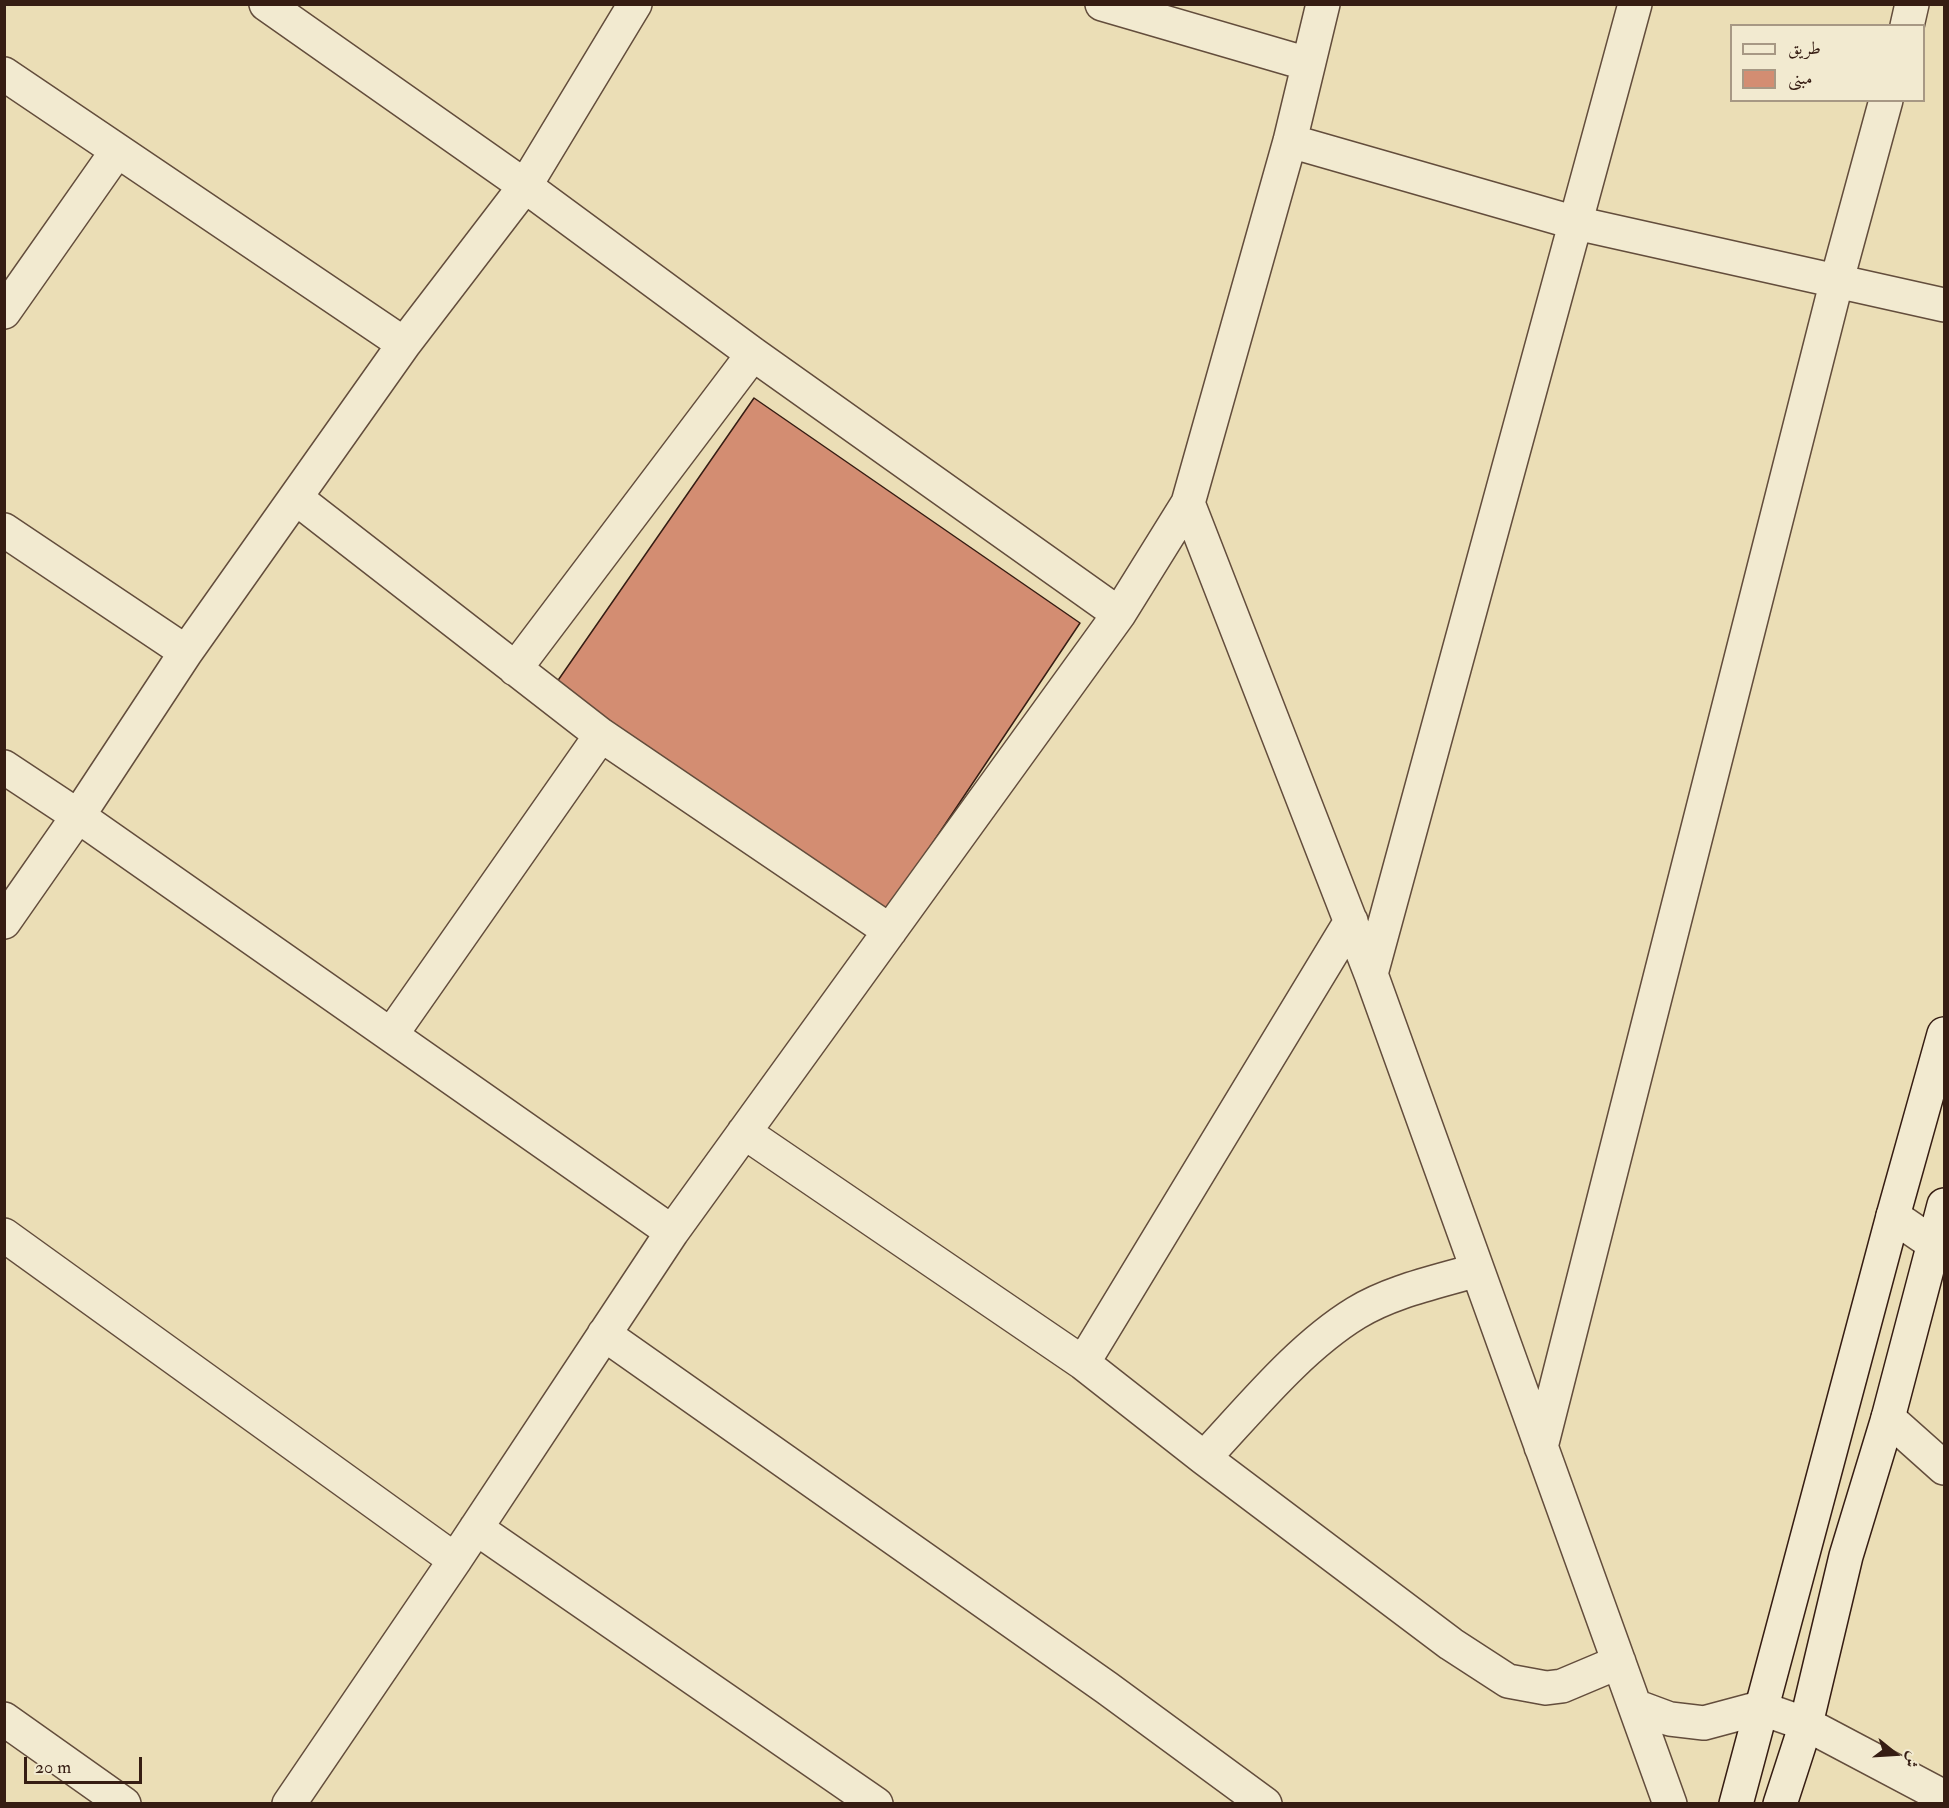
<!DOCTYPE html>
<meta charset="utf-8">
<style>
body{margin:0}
#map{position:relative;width:1949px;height:1808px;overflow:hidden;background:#ebdeb6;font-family:"IM FELL Double Pica",Amiri,serif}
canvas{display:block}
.frame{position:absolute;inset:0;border:6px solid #361d13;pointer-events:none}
.legend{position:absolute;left:1730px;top:24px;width:195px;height:78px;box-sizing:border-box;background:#f2ead0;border:2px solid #a79884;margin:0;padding:8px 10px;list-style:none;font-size:18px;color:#361d13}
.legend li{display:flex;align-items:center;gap:12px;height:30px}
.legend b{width:30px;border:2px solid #a79884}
.north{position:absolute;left:1865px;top:1724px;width:60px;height:60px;-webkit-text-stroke:4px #f2ead0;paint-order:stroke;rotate:108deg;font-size:16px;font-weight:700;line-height:24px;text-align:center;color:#361d13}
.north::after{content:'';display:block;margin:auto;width:21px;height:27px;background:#361d13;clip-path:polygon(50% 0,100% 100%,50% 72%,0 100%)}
.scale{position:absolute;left:24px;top:1757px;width:118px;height:27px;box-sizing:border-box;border:3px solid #361d13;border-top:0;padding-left:8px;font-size:18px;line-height:21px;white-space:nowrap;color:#361d13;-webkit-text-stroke:4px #f2ead0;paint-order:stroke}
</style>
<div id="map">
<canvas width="1949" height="1808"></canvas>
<div class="frame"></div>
<ul class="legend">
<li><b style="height:8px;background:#f2ead0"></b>طريق</li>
<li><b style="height:16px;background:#d38d72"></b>مبنى</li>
</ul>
<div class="north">ش</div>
<div class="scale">20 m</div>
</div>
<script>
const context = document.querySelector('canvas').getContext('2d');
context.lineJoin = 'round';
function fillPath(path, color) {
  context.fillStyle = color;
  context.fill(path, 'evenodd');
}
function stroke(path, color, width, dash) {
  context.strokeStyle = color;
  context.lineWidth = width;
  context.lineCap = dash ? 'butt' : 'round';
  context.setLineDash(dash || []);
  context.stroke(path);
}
const building = new Path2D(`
 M754,398l326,225 -195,291 -333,-225z`);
const minor = new Path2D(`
 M266,4l259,182 228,168 366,260
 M1102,4l206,60
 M1907,26l5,-22
 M4,74l400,270
 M1290,141l286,82 368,82
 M4,312l113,-161
 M296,498l305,237 289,196
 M1188,503l183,471 299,830
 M4,530l182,122
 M515,669l238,-315
 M4,767l74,49 594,416
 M4,922l74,-106 108,-164 218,-308 121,-158 110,-182
 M1371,974l264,-970
 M391,1035l210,-300
 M744,1132l339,231 121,95 247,186 57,37 38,7 16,-2 57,-24
 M1893,1216l51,35
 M4,1235l451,325
 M604,1334l503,354 158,116
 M1083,1363l268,-442
 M1888,1418l56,50
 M1541,1447l296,-1167 49,-180
 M1204,1458c46,-49 95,-110 152,-145 36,-22 81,-31 121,-43
 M476,1528l400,276
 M1635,1706l35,13 34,4 56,-15 46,16 138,73
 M4,1719l120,85
 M289,1804l166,-244 217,-328 447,-618 69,-111 102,-362 33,-137`);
const secondary = new Path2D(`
 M1736,1804l157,-588 51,-182
 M1780,1804l26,-80 40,-168 42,-138 56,-213`);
fillPath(building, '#d38d72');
stroke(building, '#361d13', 1.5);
stroke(minor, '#634d3c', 36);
stroke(secondary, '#361d13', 36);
stroke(minor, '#f2ead0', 33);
stroke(secondary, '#f2ead0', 33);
</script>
